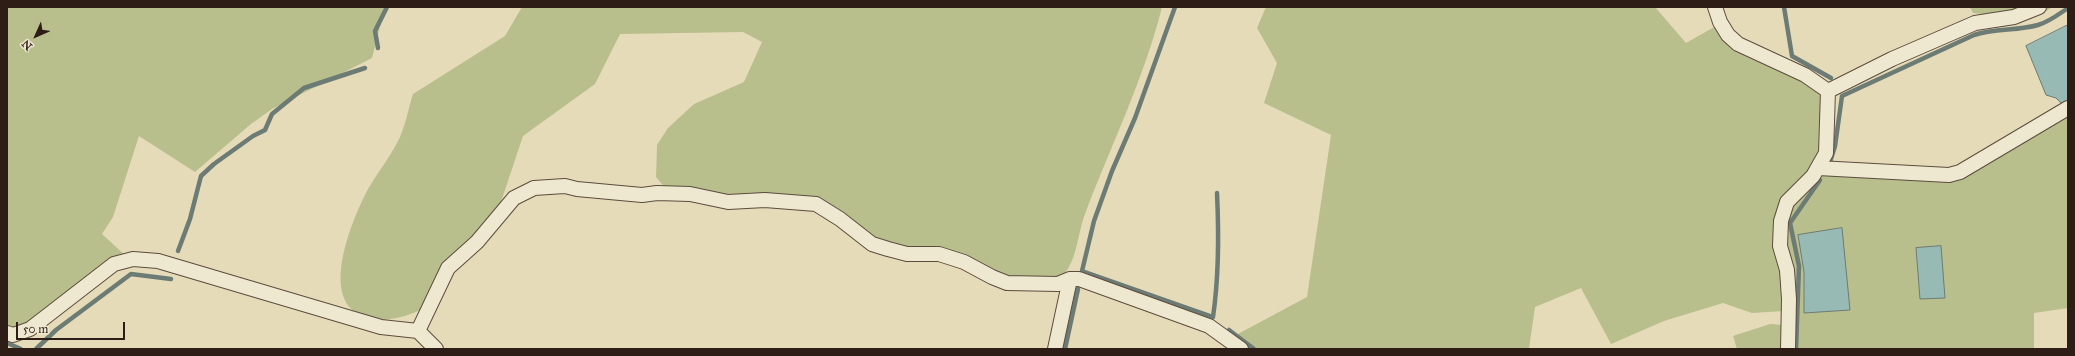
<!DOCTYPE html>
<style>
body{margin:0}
#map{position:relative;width:2075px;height:356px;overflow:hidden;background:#e6dbb8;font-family:"IM FELL Great Primer",serif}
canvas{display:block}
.frame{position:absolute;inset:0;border:8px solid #2e1d16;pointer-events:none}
.north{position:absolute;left:16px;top:16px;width:40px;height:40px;-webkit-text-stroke:3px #efe8d1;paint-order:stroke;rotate:225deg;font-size:11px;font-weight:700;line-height:16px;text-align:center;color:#2e1d16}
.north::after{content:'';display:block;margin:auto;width:14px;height:18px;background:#2e1d16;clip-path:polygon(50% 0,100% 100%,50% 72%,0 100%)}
.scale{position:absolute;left:16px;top:322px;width:109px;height:18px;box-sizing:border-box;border:2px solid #2e1d16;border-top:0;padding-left:5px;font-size:12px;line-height:14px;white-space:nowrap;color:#2e1d16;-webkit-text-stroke:3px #efe8d1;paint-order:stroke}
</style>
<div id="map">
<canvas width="2075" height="356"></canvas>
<div class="frame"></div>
<div class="north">N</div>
<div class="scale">50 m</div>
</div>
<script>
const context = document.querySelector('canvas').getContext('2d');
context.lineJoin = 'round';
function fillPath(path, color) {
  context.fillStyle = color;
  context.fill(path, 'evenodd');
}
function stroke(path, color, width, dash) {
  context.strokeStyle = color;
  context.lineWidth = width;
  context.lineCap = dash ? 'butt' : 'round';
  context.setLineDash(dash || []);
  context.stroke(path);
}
const green = new Path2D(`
 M7,7h378l-13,51 -100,51 -21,15 -56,48 -56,-36 -26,81 -11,17 25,23 -70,48 -39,23 -11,-2z
 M522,7h640c-18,72 -51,138 -77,207 -8,21 -8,50 -25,64l-54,-1 -128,-36 -60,-40 -151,-11 -11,-13 1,-32 11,-17 26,-24 50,-22 18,-40 -19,-10 -123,2 -25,50 -72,52 -24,72 -59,63 -15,37c-22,10 -41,16 -64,7 -40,-16 -11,-90 3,-118 9,-19 23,-35 33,-54 8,-14 11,-34 16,-49l92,-58z
 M1266,7h389l31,36 30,-17 106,67 -1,66 -33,37 -4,115 -32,2 -29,-10 -59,18 -53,23 -30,-56 -46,19 -6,42h-277l-16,-14 71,-38 24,-162 -67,-32 13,-40 -20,-35z
 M1970,7h83l-22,12 -58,-6z
 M2068,108v200l-34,5v36h-244l-6,-111 5,-30 33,-37 129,7z
 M1770,324l13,1 -1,24h-45l-4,-13z`);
const water = new Path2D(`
 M2068,25v78l-4,3 -8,-8 -10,-3 -20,-49z
 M1842,228l8,82 -46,3v-41l-6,-37z
 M1941,246l4,52 -25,1 -4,-51z`);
const stream = new Path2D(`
 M1175,7l-40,111 -23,53 -18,50 -12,50 131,46c6,-41 6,-82 4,-124
 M1784,7l8,49 39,22
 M378,48l-3,-17 12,-24
 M1830,162l5,-16 7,-50 132,-61c21,-7 43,-4 64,-10 11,-3 21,-11 30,-17
 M178,251l12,-32 11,-43 13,-12 39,-28 12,-6 7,-16 32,-26 61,-20
 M1229,330l25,19
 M7,343l14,6
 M36,349l20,-19 75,-56 40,5
 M1065,349l13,-60
 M1796,349l3,-83 -9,-43 30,-43`);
const street = new Path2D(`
 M1715,7l5,15 8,13 10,9 67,31 23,16 -2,62 -13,23 -26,26 -6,19 -1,25 7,24 2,29 -1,50
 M1828,91l64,-32 83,-36 39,-6 25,-10
 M1818,168l131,7 11,-3 108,-64
 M418,331l30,-63 29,-26 37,-44 20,-10 31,-2 12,3 65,6 15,-2 33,1 38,8 37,-2 51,4 24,15 32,25 16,5 19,5h32l25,8 28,15 15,6 51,1 12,-5h9l130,47 32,23
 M7,333l6,2 17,-6 84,-65 19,-5 25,2 223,66 37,4 18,18
 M1055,349l15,-70`);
fillPath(green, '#b8bf8d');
fillPath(water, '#97bab4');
stroke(water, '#6d7b75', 1);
stroke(stream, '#6d7b75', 4.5);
stroke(street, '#5c4c3e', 16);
stroke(street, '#efe8d1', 14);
</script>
